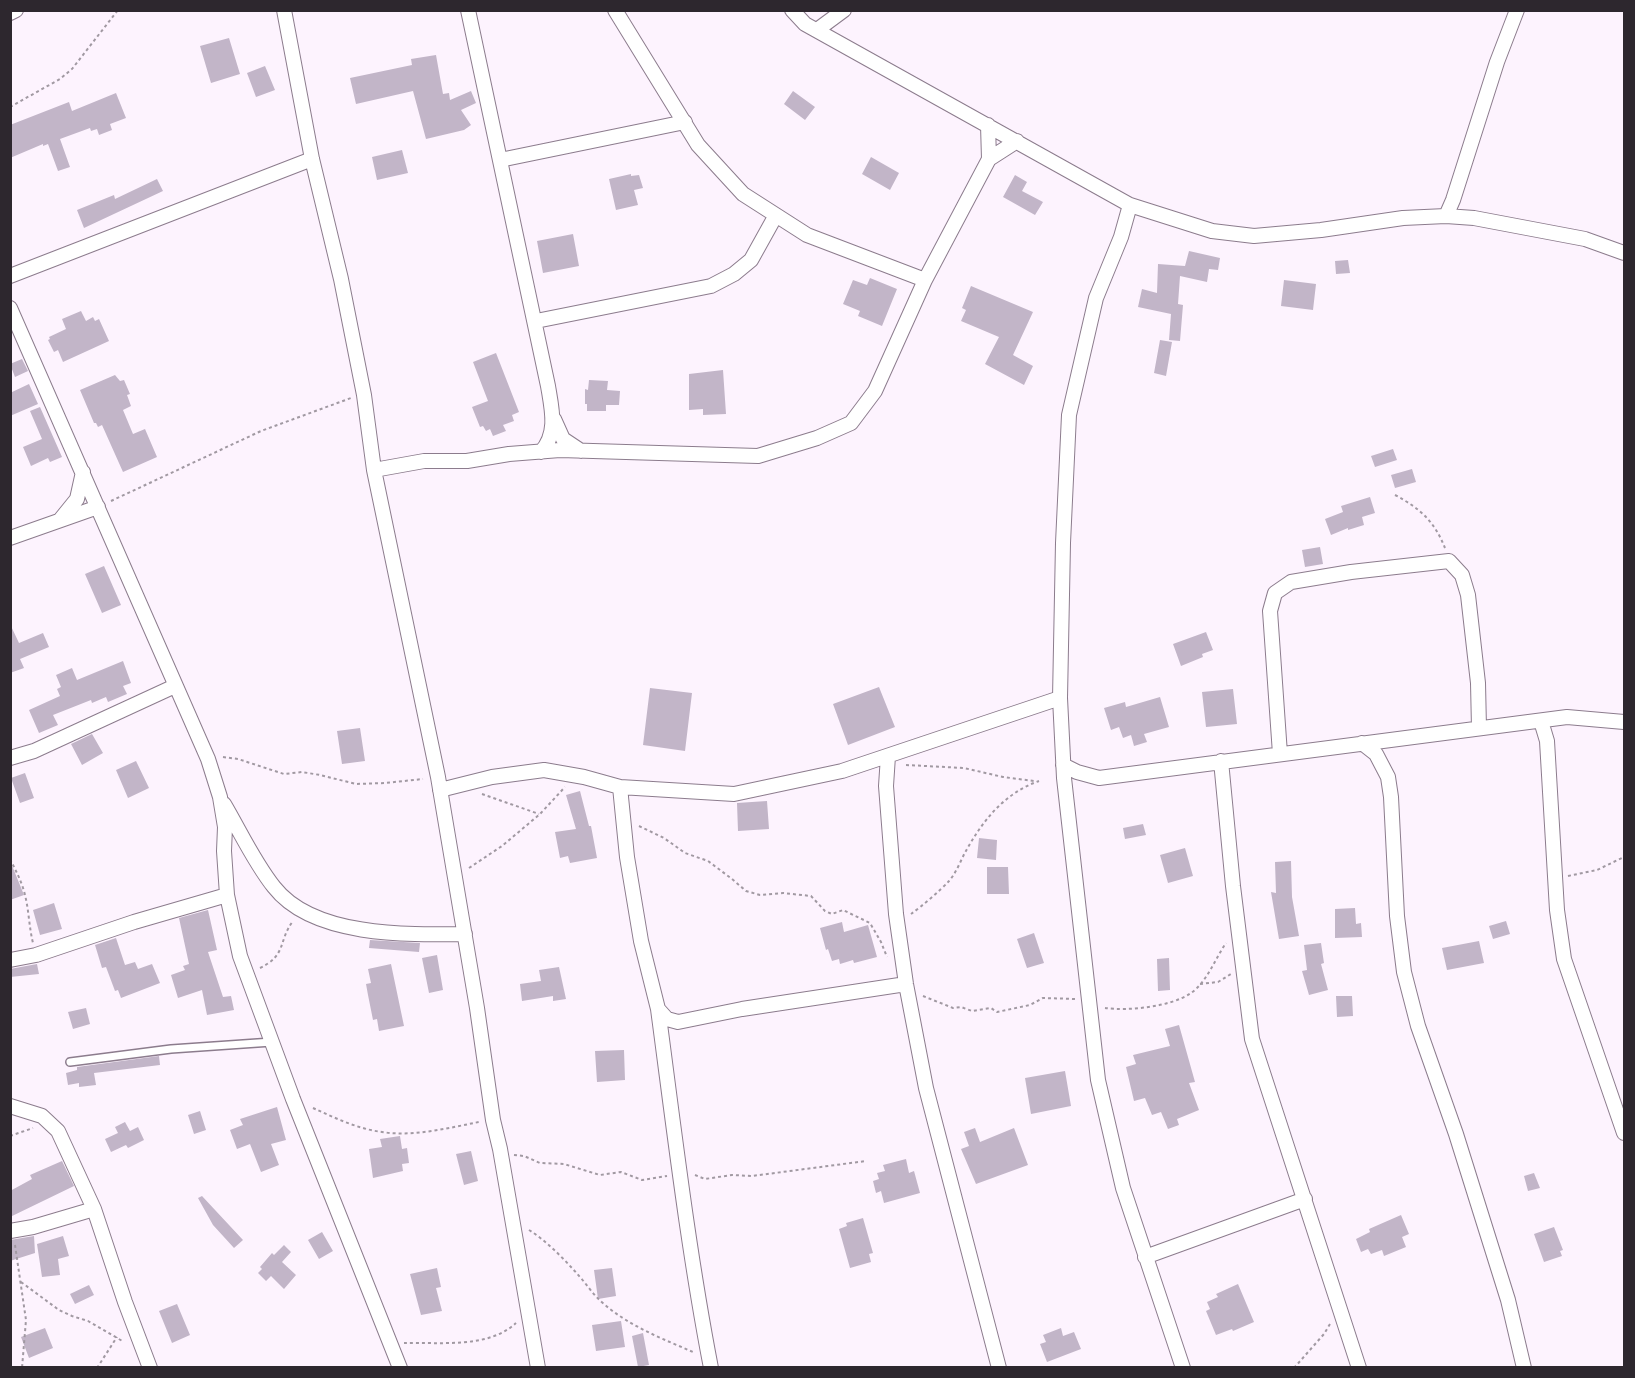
<!DOCTYPE html>
<style>
body{margin:0}
#map{position:relative;width:1635px;height:1378px;overflow:hidden;background:#fdf3fe;font-family:"Source Serif 4",serif}
canvas{display:block}
.frame{position:absolute;inset:0;border:12px solid #2d272e;pointer-events:none}
</style>
<div id="map">
<canvas width="1635" height="1378"></canvas>
<div class="frame"></div>
</div>
<script>
const context = document.querySelector('canvas').getContext('2d');
context.lineJoin = 'round';
function fillPath(path, color) {
  context.fillStyle = color;
  context.fill(path, 'evenodd');
}
function stroke(path, color, width, dash) {
  context.strokeStyle = color;
  context.lineWidth = width;
  context.lineCap = dash ? 'butt' : 'round';
  context.setLineDash(dash || []);
  context.stroke(path);
}
const building = new Path2D(`
 M229,38l11,36 -29,9 -11,-37z
 M436,55l7,39 6,-1 1,7 21,-9 5,12 -15,7 10,15 -7,5 -38,9 -13,-48 -57,13 -6,-26 62,-13 -1,-6z
 M265,66l10,24 -19,7 -9,-24z
 M793,91l22,16 -10,13 -21,-16z
 M116,93l10,25 -16,6 2,6 -13,5 -2,-6 -6,2 -1,-3 -30,11 10,28 -12,4 -10,-27 -5,2v-2l-33,14v-33l59,-23 3,9z
 M402,150l6,23 -31,7 -5,-23z
 M871,157l28,16 -9,17 -28,-16z
 M631,174v2l8,-1 4,13 -9,2 4,15 -22,5 -7,-31z
 M1015,175l12,7 -5,9 21,11 -8,13 -32,-18z
 M157,179l6,12 -79,37 -7,-18 37,-15 1,4z
 M573,234l6,32 -36,7 -6,-32z
 M1189,251l31,7 -2,12 -9,-1 -2,13 -27,-6 -2,28 5,1 -3,36 -11,-1 2,-26 -33,-7 4,-18 15,4 1,-29 27,2z
 M1348,260l2,13 -14,1 -1,-13z
 M870,278l27,11 -15,37 -24,-10 2,-5 -17,-7 10,-24 14,5z
 M1284,280l32,4 -3,26 -32,-4z
 M971,286l62,26 -20,43 20,11 -9,19 -39,-21 14,-27 -38,-16 5,-11 -4,-2z
 M81,311l5,10 7,-4 2,4 4,-2 10,22 -46,21 -5,-12 -4,2 -6,-12 2,-1 -1,-2 17,-8 -4,-10z
 M1160,340l12,2 -6,34 -12,-3z
 M496,353l23,59 -7,3 2,6 -11,4 3,6 -13,5 -3,-7 -4,2 -3,-5 -3,1 -8,-20 16,-6 -15,-39z
 M22,359l6,12 -13,6 -5,-13z
 M723,370l3,44 -23,1v-6l-14,1v-36z
 M115,375l5,6 4,-1 6,14 -3,1 4,11 -8,4 10,24 12,-5 12,28 -34,15 -21,-47 -4,2 -2,-4h-2l-14,-33z
 M589,380l19,1 -1,9 13,1 -1,14h-13v6h-19v-7h-2v-15l3,1z
 M29,384l9,20 -28,12v-23z
 M40,407l22,50 -12,5 -2,-4 -17,8 -8,-19 19,-8 -12,-28z
 M1393,449l4,11 -22,7 -4,-11z
 M1412,469l4,13 -21,6 -4,-13z
 M1370,497l5,16 -13,4 2,8 -16,5v-2l-17,7 -6,-16 18,-7 -2,-6z
 M1320,547l3,17 -18,3 -3,-17z
 M104,566l17,39 -19,8 -17,-39z
 M10,624l9,19 24,-10 6,14 -29,12 4,9 -14,5z
 M1206,632l7,18 -11,4 1,3 -22,9 -8,-22z
 M123,661l8,22 -8,3 4,8 -19,8 -2,-5 -14,6 -1,-3 -38,15 5,10 -19,8 -10,-23 31,-14 -3,-7 4,-2 -5,-12 16,-7 5,12z
 M879,687l16,40 -47,18 -15,-41z
 M650,688l42,5 -7,58 -42,-6z
 M1233,689l4,35 -31,3 -4,-35z
 M1160,697l9,30 -25,7 3,8 -13,4 -3,-11 -8,3 -4,-11 -8,3 -7,-22 21,-6 1,5z
 M360,728l5,33 -23,3 -5,-33z
 M92,734l11,19 -21,12 -11,-21z
 M136,761l13,27 -21,10 -12,-28z
 M25,773l9,25 -14,5 -9,-25z
 M580,791l9,35h2l6,32 -27,5 -2,-7 -8,2 -5,-26 21,-3 -10,-34z
 M767,801l2,28 -31,2 -1,-28z
 M1143,824l3,11 -21,4 -2,-11z
 M979,838l18,2 -1,20 -19,-2z
 M1185,848l8,28 -25,7 -8,-28z
 M1291,861l1,36 7,39 -20,3 -8,-47 5,1 -1,-31z
 M11,863l13,32 -14,5v-36z
 M987,867h21l1,27h-22z
 M54,903l8,26 -22,6 -7,-25z
 M1355,908l1,16 5,-1 1,14 -27,1v-29z
 M208,910l9,40 -9,2 15,45 8,-1 3,14 -27,5 -5,-25 -24,8 -7,-23 14,-5 -2,-4 6,-2 -10,-46z
 M1506,921l4,13 -17,5 -4,-13z
 M842,922l2,10 24,-7 9,32 -23,6 -1,-3 -13,4 -1,-5 -7,2 -4,-12 -2,1 -6,-22z
 M1034,933l10,30 -17,5 -10,-29z
 M116,938l9,27 10,-3 3,7 14,-5 8,19 -39,15 -3,-8 -3,1 -9,-24 -4,1 -7,-23z
 M370,940l50,3 -1,9 -50,-4z
 M1479,941l5,22 -37,7 -5,-22z
 M1321,943l3,20 -3,1 7,26 -19,5 -7,-24 5,-1 -3,-25z
 M437,955l6,35 -14,3 -7,-35z
 M1169,958l1,32 -12,1 -1,-32z
 M37,964l2,10 -29,3v-8z
 M391,964l13,62 -25,5 -2,-12 -4,1 -5,-25 -2,-11 5,-1 -3,-14z
 M559,967l7,32 -13,2v-5l-31,5 -2,-17 21,-3 -2,-11z
 M1336,996h16l1,20 -16,1z
 M86,1008l4,16 -17,5 -5,-17z
 M1179,1025l16,57 -6,1 10,27 -22,9 2,6 -11,4 -7,-17 -9,3 -7,-17 -11,3 -8,-34 10,-3 -3,-9 37,-9 -5,-17z
 M624,1050l1,30 -28,2 -2,-31z
 M159,1056l1,9 -66,8 2,12 -17,2v-4l-11,2 -2,-12 11,-3v-3z
 M1065,1071l6,35 -40,8 -6,-36z
 M277,1107l9,33 -15,4 8,21 -18,7 -11,-28 -13,5 -7,-19 13,-5 -3,-6z
 M200,1111l6,19 -12,4 -6,-19z
 M125,1122l5,9 8,-4 6,13 -16,8 -2,-3 -15,7 -6,-13 13,-6 -3,-6z
 M975,1128l5,14 34,-14 14,37 -52,19 -15,-35 8,-3 -5,-14z
 M400,1136l2,13 5,-1 2,15 -7,1 1,7 -30,7 -4,-29 13,-2 -2,-8z
 M471,1151l7,30 -14,4 -8,-31z
 M906,1159l3,14 5,-2 6,22 -36,10 -3,-12 -5,2 -3,-12 6,-2 -2,-6 8,-2 -2,-6z
 M62,1161l12,25 -64,31v-26l22,-12 -2,-4z
 M1534,1173l6,15 -12,3 -4,-15z
 M202,1196l41,44 -9,8 -21,-23 -15,-27z
 M1401,1215l8,19 -7,3 4,10 -22,9 -2,-6 -11,4 -3,-5 -7,3 -5,-13 14,-7 -1,-3z
 M863,1218l10,35 -4,1 2,8 -21,6 -11,-39 8,-3 -1,-3z
 M1554,1227l9,23 -3,1 2,5 -18,6 -10,-28z
 M322,1232l11,19 -14,8 -11,-19z
 M34,1236l1,17 -25,8v-21z
 M63,1236l6,20 -11,3 2,16 -18,2 -5,-33z
 M284,1245l7,7 -9,10 14,13 -12,14 -13,-13 -5,5 -8,-8 4,-4 -2,-2 12,-14 2,2z
 M437,1268l4,19 -5,1 6,23 -21,4 -11,-41z
 M612,1268l4,28 -18,3 -4,-29z
 M1238,1284l16,38 -21,9 -1,-2 -16,6 -10,-24 4,-2 -3,-7 11,-5 -2,-3z
 M89,1285l5,10 -19,9 -5,-10z
 M177,1304l13,31 -18,8 -13,-32z
 M621,1321l4,26 -29,4 -4,-26z
 M45,1328l8,20 -24,10 -8,-21z
 M1061,1328l2,8 11,-4 7,17 -34,13 -7,-18 6,-2 -3,-7z
 M643,1333l6,32 -11,2 -6,-31z`);
const path = new Path2D(`
 M10,107l50,-28 12,-10 46,-59
 M1395,495c26,14 39,26 50,53
 M111,501l150,-70 90,-33
 M223,757l15,2 46,15 18,-2 18,3 36,9 29,-1 38,-4
 M906,765l58,3 39,9 31,4
 M482,794l57,20
 M639,826l25,12 21,15 23,8 24,18 14,12 14,4 23,-2 28,3 14,15 7,3 11,-4 27,13 11,19 6,15
 M10,859c6,12 12,23 15,36 4,16 4,32 8,48
 M469,868l33,-22 38,-32 25,-27
 M1568,876l29,-6 27,-13
 M911,914c11,-8 29,-23 38,-33 8,-9 12,-22 18,-32 17,-30 38,-56 72,-68
 M260,968c27,-13 18,-27 33,-47
 M1200,984l18,-2 13,-8
 M923,996l30,12 8,-1 11,4 19,-3 6,4 33,-7 13,-7 32,1
 M1105,1008c23,3 66,-1 86,-15 16,-11 24,-34 35,-50
 M313,1108c22,10 45,21 69,24 32,5 66,-4 97,-10
 M10,1136l23,-8
 M514,1155l10,1 16,7 24,1 36,11 21,-3 21,8 25,-4
 M695,1175l10,4 27,-4 20,1 114,-15
 M529,1230c19,12 36,30 51,47 8,9 14,19 24,27 25,22 59,35 89,48
 M15,1245l11,75 -4,48
 M21,1282l38,28 13,6 16,5 36,21
 M404,1343c35,-1 84,6 112,-20
 M97,1368l20,-31
 M1294,1368l30,-34 6,-10`);
const lane = new Path2D(`
 M70,1062l101,-13 101,-7`);
const street = new Path2D(`
 M284,10l28,149 29,120 23,116 10,75 64,307 39,231 16,112 7,29 38,219
 M468,10l80,376c4,24 10,47 -7,66
 M615,10l83,135 45,49 64,41 118,45 64,-121 -1,-34
 M792,10l13,14 325,181 82,26 42,5 67,-6 82,-12 43,-2 28,2 111,21 39,14
 M10,13l6,-3
 M817,30l27,-20
 M989,159l28,-18
 M500,160l185,-38
 M1130,205l-9,32 -25,61 -27,117 -6,128 -3,155 4,80 34,302 25,108 60,180
 M1446,216l7,-16 44,-138 20,-52
 M10,276l302,-117
 M10,308l198,451 12,38 5,30 -1,24 3,44 13,61 53,143 107,269
 M536,321l175,-35 23,-12 17,-14 25,-45
 M554,419l9,20 18,12
 M374,470l50,-9h43l42,-7 51,-4 198,6 59,-18 34,-15 24,-32 50,-111
 M60,520l17,-21 6,-27
 M10,538l88,-31
 M1541,721l6,20 10,169 7,49 60,174
 M1362,743l14,11 12,23 3,20 6,119 7,56 14,54 38,108 52,166 16,68
 M1280,754l-10,-143 5,-18 16,-11 60,-10 98,-11 13,14 6,20 10,88 1,45
 M888,756l-2,30 10,128 10,70 20,104 73,280
 M10,758l24,-7 141,-65
 M1221,761l12,125 19,153 107,329
 M1063,765l14,7 22,6 468,-61 57,5
 M620,787l7,70 14,84 17,68 9,10 11,3 64,-13 164,-25
 M440,790l52,-13 52,-7 40,7 36,10 114,7 108,-23 218,-73
 M224,804c16,27 30,58 50,83 39,50 133,48 191,47
 M10,960l26,-5 98,-33 93,-27
 M658,1009c16,120 30,240 53,359
 M10,1106l32,10 16,15 36,78 31,93 25,66
 M10,1231l23,-4 61,-18
 M1145,1257l160,-58`);
fillPath(building, '#c2b5c8');
stroke(lane, '#8c7c8d', 10);
stroke(street, '#8c7c8d', 16);
stroke(path, '#a199a2', 2, [3, 3]);
stroke(lane, '#fff', 7);
stroke(street, '#fff', 14);
</script>
